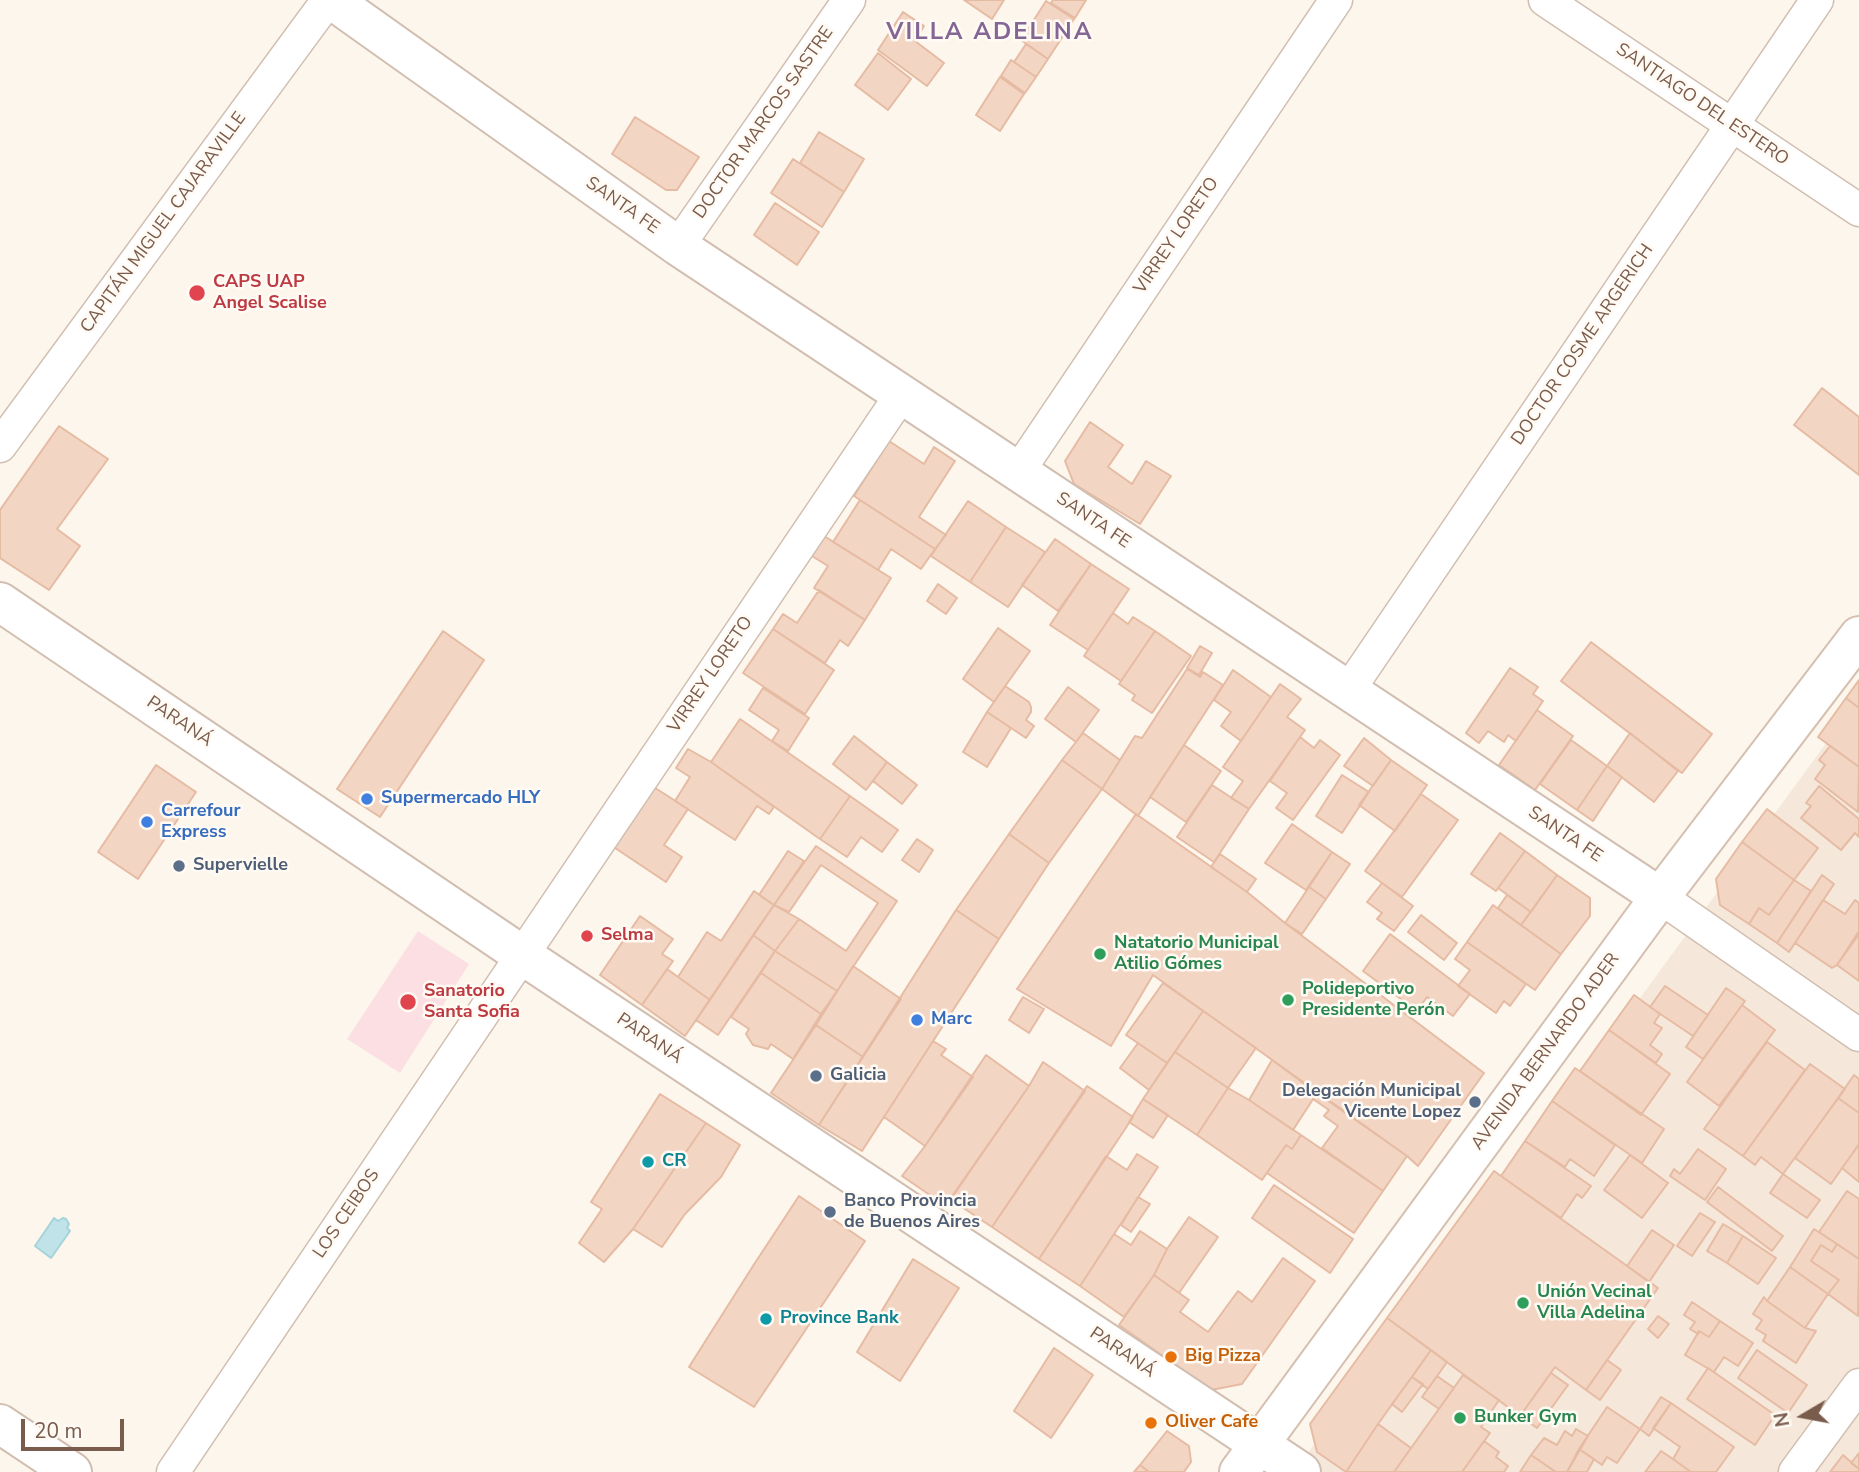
<!DOCTYPE html>
<meta charset="utf-8">
<style>
body{margin:0}
#map{position:relative;width:1859px;height:1472px;overflow:hidden;background:#fdf6ec;font-family:"Nunito Sans",sans-serif}
canvas{display:block}
.north{position:absolute;left:1768px;top:1381px;width:70px;height:70px;-webkit-text-stroke:5px #fffaf3;paint-order:stroke;rotate:260deg;font-size:19px;font-weight:700;line-height:28px;text-align:center;color:#7a5c4d}
.north::after{content:'';display:block;margin:auto;width:24px;height:32px;background:#7a5c4d;clip-path:polygon(50% 0,100% 100%,50% 72%,0 100%)}
.scale{position:absolute;left:21px;top:1419px;width:103px;height:32px;box-sizing:border-box;border:4px solid #7a5c4d;border-top:0;padding-left:9px;font-size:21px;line-height:24px;white-space:nowrap;color:#7a5c4d;-webkit-text-stroke:5px #fffaf3;paint-order:stroke}
</style>
<div id="map">
<canvas width="1859" height="1472"></canvas>
<div class="north">N</div>
<div class="scale">20 m</div>
</div>
<script>
const context = document.querySelector('canvas').getContext('2d');
context.lineJoin = 'round';
function fillPath(path, color) {
  context.fillStyle = color;
  context.fill(path, 'evenodd');
}
function stroke(path, color, width, dash) {
  context.strokeStyle = color;
  context.lineWidth = width;
  context.lineCap = dash ? 'butt' : 'round';
  context.setLineDash(dash || []);
  context.stroke(path);
}
function drawText(font, color, halo, rows, align = 'center') {
  context.font = font + ' "Nunito Sans",sans-serif';
  context.lineWidth = 5;
  context.setLineDash([]);
  context.textBaseline = 'middle';
  context.strokeStyle = halo;
  context.fillStyle = color;
  for (const [text, x, y, turn = 0] of rows) {
    context.save();
    context.translate(x, y);
    context.rotate((+turn || 0) * Math.PI / 180);
    context.textAlign = isNaN(turn) ? turn : align;
    if (halo) context.strokeText(text, 0, 0);
    context.fillText(text, 0, 0);
    context.restore();
  }
}
const residential = new Path2D(`
 M1859,698v774h-565z`);
const medical = new Path2D(`
 M418,931l51,33 -69,109 -53,-34z`);
const water = new Path2D(`
 M54,1218l4,3 5,-3 3,1 3,5 -2,4 3,3 -19,27 -16,-12z`);
const building = new Path2D(`
 M964,0h40l-12,19z
 M1053,0h33l-11,18 -24,-15z
 M1046,1l28,18 -26,40 -27,-19z
 M903,12l21,14 -9,15 29,22 -17,23 -49,-36z
 M1026,44l22,15 -12,18 -22,-15z
 M878,53l33,26 -23,31 -33,-25z
 M1011,60l25,17 -11,16 -24,-17z
 M1000,77l24,17 -24,37 -24,-16z
 M635,117l64,40 -22,33h-11l-54,-36z
 M819,132l45,27 -20,33 -44,-29z
 M793,159l51,33 -22,35 -51,-34z
 M775,203l44,29 -22,33 -43,-30z
 M1822,388l37,29v58l-65,-50z
 M1090,422l33,23 -15,22 24,17 14,-23 25,15 -31,48 -66,-40 -9,-23z
 M59,426l49,33 -51,70 23,17 -31,44 -49,-32v-48z
 M889,441l35,23 10,-17 21,14 -36,56 27,18 -11,14 -81,-53z
 M860,500l75,49 -14,20 -30,-20 -13,21 -45,-28z
 M968,501l38,26 -36,55 -39,-26z
 M1006,527l39,25 -37,55 -38,-25z
 M824,536l67,42 -26,42 -51,-32 14,-22 -16,-10z
 M1055,539l36,25 -33,47 -36,-26z
 M1091,564l38,25 -41,61 -38,-25z
 M938,584l19,14 -11,16 -19,-13z
 M819,590l46,30 -17,26 -8,-6 -15,23 -52,-34 10,-15 14,9z
 M1113,613l15,11 5,-7 22,14 -34,50 -37,-25z
 M998,628l32,23 -36,51 -31,-23z
 M773,629l61,41 -29,44 -62,-41z
 M443,631l41,29 -104,157 -43,-28z
 M1155,631l36,25 -39,57 -20,-13 3,-5 -16,-11z
 M1591,642l121,92 -30,39 -121,-92z
 M1200,646l12,7 -13,22 -12,-7z
 M1510,668l28,19 -5,7 10,7 -27,40 -8,-6 -4,7 -16,-11 -9,12 -13,-10z
 M1187,669l13,8 3,-5 20,13 -85,131 -36,-27 33,-53 7,2z
 M1233,670l38,27 -30,44 -20,-15 10,-14 -17,-12z
 M1859,680v28l-13,-10z
 M1280,684l21,15 -14,18 18,13 -56,79 -18,-11 12,-17 -20,-14z
 M1005,686l24,16 2,5v5l-5,8 8,6 -8,12 -39,-26z
 M1068,687l31,23 -23,32 -31,-23z
 M763,688l46,30 -21,33 -16,-10 7,-11 -30,-20z
 M1846,698l13,10v59l-41,-30z
 M1537,710l36,26 -38,54 -36,-25z
 M987,712l24,16 -24,39 -24,-15z
 M740,719l110,77 -30,43 -109,-77z
 M1083,733l37,27 -18,29 -40,-29z
 M1630,733l48,38 -24,31 -47,-36z
 M854,736l33,26 -21,28 -33,-26z
 M1300,737l14,11 6,-8 20,15 -47,65 -17,-12 11,-15 -17,-12z
 M1364,738l27,22 -18,26 -29,-20z
 M1571,740l36,26 -30,44 -37,-26z
 M1184,745l37,26 -35,51 -36,-25z
 M1830,746l29,21 -1,45 -43,-33 10,-14 -6,-5z
 M688,749l23,13 63,45 -5,7 -12,-8 -22,34 -60,-39 15,-24 -14,-9z
 M1062,760l40,29 -53,74 -40,-29z
 M1391,760l36,25 -32,46 -36,-26z
 M887,762l30,23 -15,19 -29,-23z
 M156,765l40,27 -58,87 -40,-27z
 M1607,766l15,11 -29,44 -16,-11z
 M1342,775l27,17 -27,41 -26,-17z
 M1212,785l37,24 -35,53 -37,-25z
 M652,786l36,23 -24,36 18,12 -16,25 -54,-36z
 M1819,786l40,33v18l-4,-4 -14,17 -40,-32 10,-12 -5,-3z
 M1421,794l37,26 -56,77 -37,-26z
 M850,796l48,34 -16,22 -21,-15 -14,20 -27,-18z
 M1767,809l51,39 -24,32 -52,-38z
 M1136,814l111,78 38,31 199,150 -66,93 -11,-10 -254,-181 -42,71 -94,-57z
 M1292,824l40,28 -26,38 -41,-27z
 M1500,833l25,18 -29,40 -25,-17z
 M1009,834l40,29 -50,76 -43,-29z
 M917,839l16,11 -14,22 -17,-12z
 M1742,842l52,38 -25,35 -10,-7 -10,16 -29,-19 -4,-26z
 M816,846l81,55 -60,90 -62,-40 24,-32 47,32 32,-48 -57,-38 -32,47 -15,-7z
 M788,851l16,10 -30,44 -15,-10z
 M1525,851l32,24 -26,37 -33,-24z
 M1332,852l18,12 -24,35 -17,-12z
 M1220,854l36,25 -9,13 -36,-25z
 M1557,875l33,23v18l-29,38 -40,-29z
 M1822,875l12,9 -45,68 -12,-9z
 M1794,880l17,11 -34,52 -28,-19 10,-16 10,7z
 M1382,883l31,23 -19,25 -17,-12 5,-6 -15,-11z
 M1309,887l17,12 -24,35 -17,-11z
 M754,891l20,14 -64,95 -32,-23 29,-45 14,9z
 M1507,895l24,17 -10,13 -23,-17z
 M1823,900l22,14 10,-14 4,3v28l-22,34 -5,3 -37,-25z
 M774,905l25,14 -24,32 -22,-16z
 M1493,905l68,49 -26,36 -68,-48z
 M956,910l43,29 -137,212 -43,-26z
 M1421,915l36,28 -13,17 -36,-28z
 M640,916l33,23 -11,15 11,7 -31,44 -42,-30z
 M1390,934l80,60 -17,22 -26,-19 -10,14 -54,-40z
 M1859,934v47l-22,-16z
 M753,935l22,16 -57,84 -22,-15z
 M1467,942l59,42 -16,22 -6,-5 -8,12 -38,-27 12,-16 -15,-11z
 M775,951l62,40 -16,23 -60,-41z
 M853,966l48,33 -38,58 -47,-32z
 M667,969l43,31 -25,36 -43,-31z
 M761,973l60,41 -28,45 -22,-15 -3,5 -15,-4 -7,-11 3,-5 -18,-12z
 M1163,983l40,28 -36,52 -41,-28z
 M1665,986l43,29 -15,21 -43,-29z
 M1726,988l19,13 -42,58 -17,-12z
 M1634,995l26,19 -6,9 8,5 -12,17 12,9 -6,9 -47,-33z
 M1023,997l21,12 -15,24 -20,-13z
 M1742,1005l33,25 -56,76 -32,-24z
 M1203,1011l53,37 -28,40 -53,-36z
 M816,1025l47,32 -44,68 -48,-32z
 M1609,1030l61,44 -29,41 -61,-44z
 M933,1041l13,8 -5,6 32,22 -48,69 -41,-29z
 M1767,1042l38,28 -62,86 -39,-27z
 M1138,1043l29,20 -18,27 -29,-22z
 M1175,1052l53,36 -31,47 -54,-36z
 M986,1055l43,31 -83,120 -44,-30 23,-30z
 M1272,1060l45,33 -24,37 -44,-30z
 M1043,1062l42,29 -93,136 -42,-28 79,-113z
 M1810,1064l35,25 -62,85 -22,-17 -6,8 -12,-9z
 M1575,1068l89,61 -22,34 -90,-62z
 M1854,1075l5,4v34l-21,-15z
 M1087,1086l46,31 -94,142 -47,-32z
 M1228,1088l21,12 52,35 -9,14 -6,-4 -24,35 -65,-45z
 M1317,1093l90,63 -24,35 -61,-43 16,-22 -14,-10 5,-6 -16,-11z
 M660,1094l46,29 -73,106 -29,33 -25,-19 23,-34 -11,-7z
 M1838,1098l21,15v31l-28,40 -36,-26z
 M1143,1099l25,16 -15,23 -24,-16z
 M1552,1101l63,44 -21,31 -24,-17 -5,8 -40,-26z
 M706,1123l34,22 -19,32 -36,37 -23,33 -29,-18z
 M1301,1135l82,56 -29,42 -87,-60 19,-28 6,4z
 M1525,1141l66,45 -9,12 -5,-4 -16,24 -60,-42z
 M1858,1146l1,1v35l-17,-14z
 M1698,1149l28,20 -21,31 -35,-24 4,-7 6,5z
 M1137,1154l21,13 -78,119 -41,-27 67,-103 21,14z
 M1630,1155l38,28 -26,35 -38,-28z
 M1494,1171l164,117 -72,102 -31,-23 -35,49 -133,-98z
 M1783,1174l37,26 -13,18 -37,-25z
 M1274,1185l79,54 -23,34 -78,-55z
 M1718,1187l65,49 -11,15 -65,-49z
 M1847,1191l12,8v60l-40,-27z
 M799,1196l66,45 -111,166 -65,-40 64,-101z
 M1138,1197l12,7 -19,28 -10,-7z
 M1700,1213l15,9 -23,34 -15,-10z
 M1189,1217l29,20 -39,56 -25,-18 13,-26z
 M1723,1224l20,12 -16,27 -20,-12z
 M1814,1229l23,15 -5,8 -11,-7 -10,16 28,19 -11,14 -38,-27z
 M1652,1230l22,15 -25,37 -22,-16z
 M1140,1231l27,18 -13,26 -30,42 -44,-31 34,-52 17,11z
 M1743,1236l33,22 -18,26 -31,-21z
 M1837,1244l22,15 -1,57 -30,-22 11,-14 -28,-19 10,-16 11,7z
 M1283,1258l32,23 -73,103 -31,6 -92,-65 35,-50 35,25 -9,12 28,20 30,-41 14,11z
 M913,1259l46,29 -59,93 -43,-29z
 M1790,1267l38,27 -23,34 -38,-27z
 M1764,1297l3,4 38,27 11,3 -20,32 -33,-22 3,-6 -10,-6 6,-9 -9,-6z
 M1692,1302l28,19 -11,16 -10,-6 -1,3 -8,-5 5,-7 -11,-7z
 M1658,1316l11,8 -11,14 -10,-9z
 M1387,1318l44,32 -53,74 -32,48 -29,-20 -7,-28z
 M1720,1321l33,22 -15,23 -14,-9 -10,15 -29,-17 14,-24 10,6z
 M1054,1348l39,27 -42,63 -37,-27z
 M1431,1350l16,12 -19,27 -16,-12z
 M1757,1350l50,35 -19,28 -50,-35z
 M1607,1360l14,10 -21,30 -14,-10z
 M1708,1368l67,47 -20,30 -68,-46z
 M1551,1373l17,12 -31,43 -17,-12z
 M1463,1375l36,25 -18,27 9,6 -28,39h-68z
 M1437,1376l17,12 -15,21 -17,-12z
 M1412,1377l11,7 -21,28 -10,-8z
 M1661,1397l10,6 -22,33 -9,-7z
 M1671,1403l63,44 -18,25h-25l-18,-13 7,-12 -27,-19z
 M1607,1407l33,22 -23,34 -10,-6 -5,8 -23,-16z
 M1378,1424l33,24 -17,24h-48z
 M1576,1429l12,7 -21,36h-11l-25,-17 13,-17 13,7 8,-14 7,5z
 M1167,1431l22,15 2,16 -7,10h-35l-9,-7z
 M1484,1441l15,11 -3,5 12,9 -4,6h-42z
 M1579,1449l15,10 -7,13h-20z
 M1661,1451l12,8 18,13h-46z
 M1859,1453v16l-8,-6z
 M1531,1455l25,17h-36z
 M1843,1455l16,14v3h-29z
 M1140,1465l9,7h-15z`);
const minor = new Path2D(`
 M1545,0l314,210
 M678,246l171,-246
 M0,446l328,-446
 M1018,472l318,-472
 M1348,691l469,-691
 M1660,897l199,138
 M173,1472l728,-1077
 M1795,1472l64,-87`);
const tertiary = new Path2D(`
 M332,0l346,246 982,651
 M0,602l522,353 779,517
 M0,1424l72,48`);
const secondary = new Path2D(`
 M1239,1472l421,-575 199,-261`);
const markers = [
 [197,293,9,"#e0444e"],
 [367,799,7,"#3f7fe0"],
 [147,822,7,"#3f7fe0"],
 [179,866,7,"#5c6f8a"],
 [587,936,7,"#e0444e"],
 [1100,954,7,"#2e9e5b"],
 [1288,1000,7,"#2e9e5b"],
 [408,1002,9,"#e0444e"],
 [917,1020,7,"#3f7fe0"],
 [816,1076,7,"#5c6f8a"],
 [1475,1102,7,"#5c6f8a"],
 [648,1162,7,"#0f9aa8"],
 [830,1212,7,"#5c6f8a"],
 [1523,1303,7,"#2e9e5b"],
 [766,1319,7,"#0f9aa8"],
 [1171,1357,7,"#e8710a"],
 [1460,1418,7,"#2e9e5b"],
 [1151,1423,7,"#e8710a"]
];
const streetNames = [
 ["SANTIAGO DEL ESTERO",1702,105,34],
 ["DOCTOR MARCOS SASTRE",764,123,-55],
 ["SANTA FE",622,206,35],
 ["CAPITÁN MIGUEL CAJARAVILLE",164,223,-54],
 ["VIRREY LORETO",1177,236,-56],
 ["DOCTOR COSME ARGERICH",1583,345,-56],
 ["SANTA FE",1093,521,34],
 ["VIRREY LORETO",711,675,-56],
 ["PARANÁ",179,722,34],
 ["SANTA FE",1565,835,34],
 ["PARANÁ",649,1039,34],
 ["AVENIDA BERNARDO ADER",1546,1052,-54],
 ["LOS CEIBOS",347,1214,-56],
 ["PARANÁ",1122,1353,34]
];
const healthNames = [
 ["CAPS UAP",213,283],
 ["Angel Scalise",213,304],
 ["Selma",601,936],
 ["Sanatorio",424,992],
 ["Santa Sofia",424,1013]
];
const shopNames = [
 ["Supermercado HLY",381,799],
 ["Carrefour",161,812],
 ["Express",161,833],
 ["Marc",931,1020]
];
const serviceNames = [
 ["Supervielle",193,866],
 ["Galicia",830,1076],
 ["Delegación Municipal",1461,1092,"right"],
 ["Vicente Lopez",1461,1113,"right"],
 ["Banco Provincia",844,1202],
 ["de Buenos Aires",844,1223]
];
const leisureNames = [
 ["Natatorio Municipal",1114,944],
 ["Atilio Gómes",1114,965],
 ["Polideportivo",1302,990],
 ["Presidente Perón",1302,1011],
 ["Unión Vecinal",1537,1293],
 ["Villa Adelina",1537,1314],
 ["Bunker Gym",1474,1418]
];
const cultureNames = [
 ["CR",662,1162],
 ["Province Bank",780,1319]
];
const foodNames = [
 ["Big Pizza",1185,1357],
 ["Oliver Cafe",1165,1423]
];
const districtNames = [
 ["VILLA ADELINA",990,33]
];
fillPath(residential, '#f5e8da');
fillPath(medical, '#fbdfe3');
fillPath(water, '#bfe3e8');
stroke(water, '#a5d3da', 2);
fillPath(building, '#f3d5c3');
stroke(building, '#e6bba3', 2);
stroke(minor, '#d1beb0', 35);
stroke(tertiary, '#d1beb0', 42);
stroke(secondary, '#d6c0b0', 42);
stroke(minor, '#fff', 32);
stroke(tertiary, '#fff', 38);
stroke(secondary, '#fff', 38);
for (const [x, y, r, color] of markers) {
  const dot = new Path2D();
  dot.arc(x, y, r, 0, 2 * Math.PI);
  context.fillStyle = color;
  context.fill(dot);
  stroke(dot, '#fffaf3', 2.5);
}
drawText('18px', '#7a5c4d', '#fffaf3', streetNames);
drawText('bold 18px', '#be3a42', '#fffaf3', healthNames, 'left');
drawText('bold 18px', '#366cbe', '#fffaf3', shopNames, 'left');
drawText('bold 18px', '#4e5e75', '#fffaf3', serviceNames, 'left');
drawText('bold 18px', '#27864d', '#fffaf3', leisureNames, 'left');
drawText('bold 18px', '#0d838f', '#fffaf3', cultureNames, 'left');
drawText('bold 18px', '#c56008', '#fffaf3', foodNames, 'left');
context.letterSpacing = '2px';
drawText('bold 24px', '#846695', '#fffaf3', districtNames);
context.letterSpacing = '0px';
</script>
